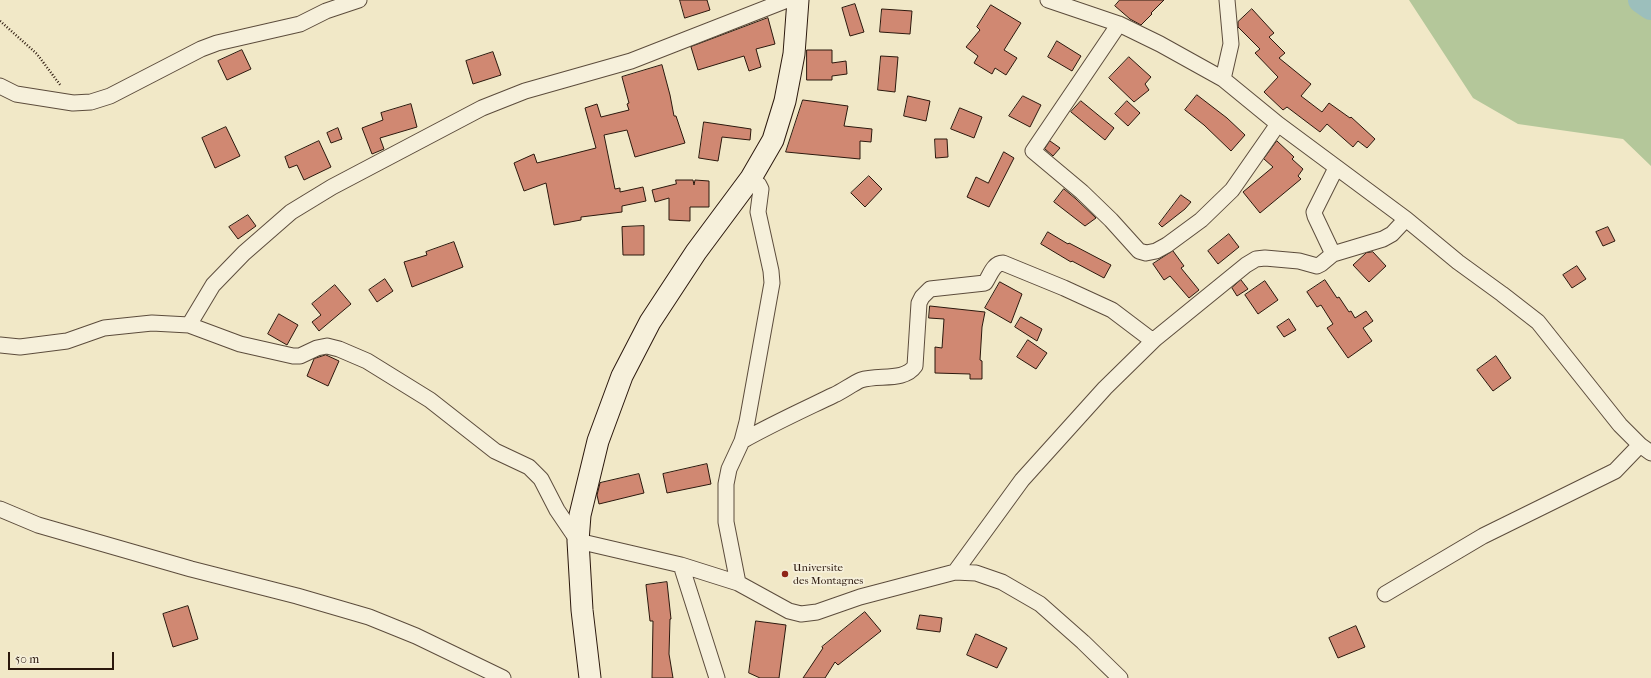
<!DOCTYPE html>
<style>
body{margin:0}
#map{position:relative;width:1651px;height:678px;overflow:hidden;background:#f1e8c7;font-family:"IM FELL French Canon",serif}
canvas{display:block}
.scale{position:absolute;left:8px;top:652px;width:106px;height:18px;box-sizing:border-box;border:2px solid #2b180d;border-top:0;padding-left:5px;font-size:12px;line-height:14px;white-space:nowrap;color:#2b180d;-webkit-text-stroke:3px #f6f0db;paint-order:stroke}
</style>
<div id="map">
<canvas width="1651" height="678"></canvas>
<div class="scale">50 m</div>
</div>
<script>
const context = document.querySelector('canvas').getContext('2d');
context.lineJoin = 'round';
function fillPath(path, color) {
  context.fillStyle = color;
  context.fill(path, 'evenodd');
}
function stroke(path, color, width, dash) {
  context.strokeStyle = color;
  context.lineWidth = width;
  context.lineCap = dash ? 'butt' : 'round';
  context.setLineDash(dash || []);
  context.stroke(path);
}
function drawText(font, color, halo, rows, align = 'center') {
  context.font = font + ' "IM FELL French Canon",serif';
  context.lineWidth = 3.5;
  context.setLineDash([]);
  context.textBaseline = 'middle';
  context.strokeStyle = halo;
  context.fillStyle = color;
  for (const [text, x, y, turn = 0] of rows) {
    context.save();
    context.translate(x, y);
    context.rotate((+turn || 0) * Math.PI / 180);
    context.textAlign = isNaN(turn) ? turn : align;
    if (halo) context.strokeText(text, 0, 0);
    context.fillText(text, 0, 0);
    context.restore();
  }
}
const green = new Path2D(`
 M1409,0h242v166l-28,-27 -105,-15 -45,-26z`);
const river = new Path2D(`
 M1641,0l10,7`);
const building = new Path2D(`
 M680,0h27l3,10 -25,8z
 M1120,0h44l-13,13 1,1 -11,11 -11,-6 -15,-13z
 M855,4l9,28 -14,4 -8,-28z
 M991,5l30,18 -17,27 13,8 -11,17 -11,-7 -3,6 -18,-11 4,-7 -12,-9 14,-17 -3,-3z
 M882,9l30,2 -2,23 -30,-2z
 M1252,9l22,24 -5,4 16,16 -6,5 32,26 -10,12 21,16 7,-9 21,15 1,-1 24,22 -8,9 -9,-7 -5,6 -26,-23 -7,8 -33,-25 -4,3 -19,-18 14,-15 -23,-24 5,-4 -22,-22v-5z
 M768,18l7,26 -19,5 5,18 -12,4 -5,-15 -46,14 -7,-23z
 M1057,41l24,15 -9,15 -24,-14z
 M242,50l9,19 -24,11 -9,-19z
 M807,50h25v13l14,-2 1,13 -15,2v4h-25z
 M493,52l8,23 -28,9 -7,-23z
 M881,56l17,1 -3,35 -17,-2z
 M1129,57l22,20 -6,7 4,6 -15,12 -25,-24z
 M662,65l8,30 4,21h2l9,27 -50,14 -8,-27 -23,5 11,54 5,-1v4l23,-5 3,14 -24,5v6l-41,5v3l-27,5 -8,-42 -22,8 -10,-28 20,-9 3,9 59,-15 -11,-40 12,-4 4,13 28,-7 -2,-6 2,-1 -7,-26z
 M1197,95l30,23 18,17 -14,16 -27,-26 -19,-15z
 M908,96l22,5 -4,20 -22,-5z
 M1023,96l18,9 -11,22 -21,-11z
 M803,100l45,6 -4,20 28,3 -1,13 -11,-1v18l-74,-7z
 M1081,101l33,27 -9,12 -34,-28z
 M1127,101l13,12 -12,13 -13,-12z
 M411,104l6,23 -37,11 4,11 -12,5 -10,-26 21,-8 -2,-7z
 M960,108l22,9 -8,21 -23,-9z
 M704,122l47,7 -1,11 -28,-3 -4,24 -19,-3z
 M226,127l14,29 -25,12 -13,-30z
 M338,128l4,11 -11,4 -4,-10z
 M935,139h12l1,18 -12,1z
 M319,141l12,26 -27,13 -7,-15 -8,3 -4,-11z
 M1050,141l10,7 -7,8 -8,-7z
 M1277,141l17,16 -2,2 11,10 -5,7 3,3 -41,34 -17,-21 30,-25 -9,-8z
 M1004,152l10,6 -25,49 -22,-10 9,-20 12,6z
 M869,176l13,13 -17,18 -14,-14z
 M676,180h17l1,5 1,-5 14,1v26h-19v14l-21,-1v-22l-14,4 -3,-12 24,-6z
 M1064,189l12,10 20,19 -11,8 -31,-24z
 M1181,195l10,7 -6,7 -23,18 -3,-3z
 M248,215l8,11 -18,13 -9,-12z
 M644,226v29h-21l-1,-28z
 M1608,227l7,14 -12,5 -7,-14z
 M1048,232l20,12 1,-1 42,22 -7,13 -32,-17 -1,1 -30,-18z
 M1229,234l10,13 -21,17 -10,-13z
 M454,242l9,25 -51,20 -8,-25 23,-7 -1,-3z
 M1173,251l11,15 -3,2 18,22 -10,8 -19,-22 -6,4 -11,-16z
 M1373,252l13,14 -17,16 -16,-17 13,-12z
 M1577,266l9,13 -14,9 -9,-13z
 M385,279l8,12 -16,11 -8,-12z
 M1241,280l7,9 -11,7 -5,-8z
 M1325,280l12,18 2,-1 10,15 2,-1 4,7 11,-7 7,10 -10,7 9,13 -24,17 -21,-30 6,-4 -12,-19 -4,2 -10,-15z
 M1265,281l13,19 -20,14 -13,-19z
 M1000,282l22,12 -11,29 -26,-15z
 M335,285l16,19 -32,27 -7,-9 9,-7 -9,-11z
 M930,306l55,6 -3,15 -2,33 2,1v18h-12v-5l-35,-1v-26l7,1 2,-29 -15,-1z
 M279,314l19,11 -11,20 -19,-11z
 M1021,317l21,12 -5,12 -22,-14z
 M1289,319l7,11 -12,7 -7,-10z
 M1028,340l19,13 -11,16 -19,-12z
 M326,355l13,6 -11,25 -21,-10 7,-17z
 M1496,356l15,22 -18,13 -16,-21z
 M707,464l4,20 -44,9 -4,-19z
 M639,474l5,19 -45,11 -2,-9 3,-12z
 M667,582l4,37h-1l-1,35 4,24h-21l1,-57h-3l-4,-36z
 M188,606l10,33 -25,8 -10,-33z
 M865,612l16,19 -43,34 -3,-3 -10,16h-22l20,-30 -1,-1z
 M920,615l22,3 -2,14 -23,-3z
 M756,621l30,4 -7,53h-19l-11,-5z
 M1356,626l9,21 -27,11 -9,-20z
 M976,634l31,14 -10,20 -30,-13z`);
const path = new Path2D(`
 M0,21l37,33 24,32`);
const street = new Path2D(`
 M1048,0l71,24 41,20 63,35 55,45 128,95 52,43 44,32 36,28 82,103 20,20 11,8
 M1119,24l-86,127 49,41 29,28 28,31 7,2 10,-2 11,-6 34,-25 31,-30 46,-66
 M1223,79l8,-35 -4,-44
 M0,86l16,8 57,9 18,-1 19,-6 91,-47 16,-6 83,-19 26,-13 33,-11
 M1333,254l-18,-38 -1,-4 22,-44
 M189,325l24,-40 31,-32 47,-41 41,-25 150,-79 43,-17 106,-30 156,-61
 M0,345l20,2 47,-6 37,-13 48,-5 37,2 51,19 53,12h7l17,-8 10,-2 12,3 28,12 63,39 65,51 34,16 12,12 16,31 21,31 103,24 57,18 51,28 12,3 16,-2 43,-15 95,-25 21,1 26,9 38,22 43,38 37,36
 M742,441c30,-17 61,-31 92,-46 9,-4 18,-11 27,-15 17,-6 43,2 54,-14l4,-63 3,-6 8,-8 55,-6c5,-7 8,-20 18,-20l61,25 48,22 37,28 6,1
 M0,509l38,16 153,44 106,27 72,21 47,19 87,42
 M681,565l36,113
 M955,572l67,-92 83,-92 50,-49 91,-74 10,-6 9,-1 34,3 18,5 4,-2 12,-10 50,-15 9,-5 14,-15
 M738,583l-12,-61v-38l3,-15 13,-28 5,-19 25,-139 -1,-12 -13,-59 3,-23 -2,-4 -8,-7
 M1385,594l98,-58 132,-65 25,-26`);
const secondary = new Path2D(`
 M590,678l-8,-68 -4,-69 2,-26 18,-74 24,-65 28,-54 46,-70 55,-74 22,-38 12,-39 9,-47 4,-54`);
const markers = [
 [785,574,4,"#8f2418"]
];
const poiNames = [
 ["Universite",793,568],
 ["des Montagnes",793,581]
];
fillPath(green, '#b4c79a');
stroke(river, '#9cbfbc', 26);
fillPath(building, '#d08872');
stroke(building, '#2b180d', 1);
stroke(street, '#5c4c3c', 17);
stroke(secondary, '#2b180d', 23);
stroke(path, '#2b180d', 2.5, [1, 2]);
stroke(street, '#f6f0db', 15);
stroke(secondary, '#f6f0db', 21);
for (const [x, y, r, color] of markers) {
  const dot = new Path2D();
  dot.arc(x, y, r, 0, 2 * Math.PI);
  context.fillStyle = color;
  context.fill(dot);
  stroke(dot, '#f6f0db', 1.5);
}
drawText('11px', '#2b180d', '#f6f0db', poiNames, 'left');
</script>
